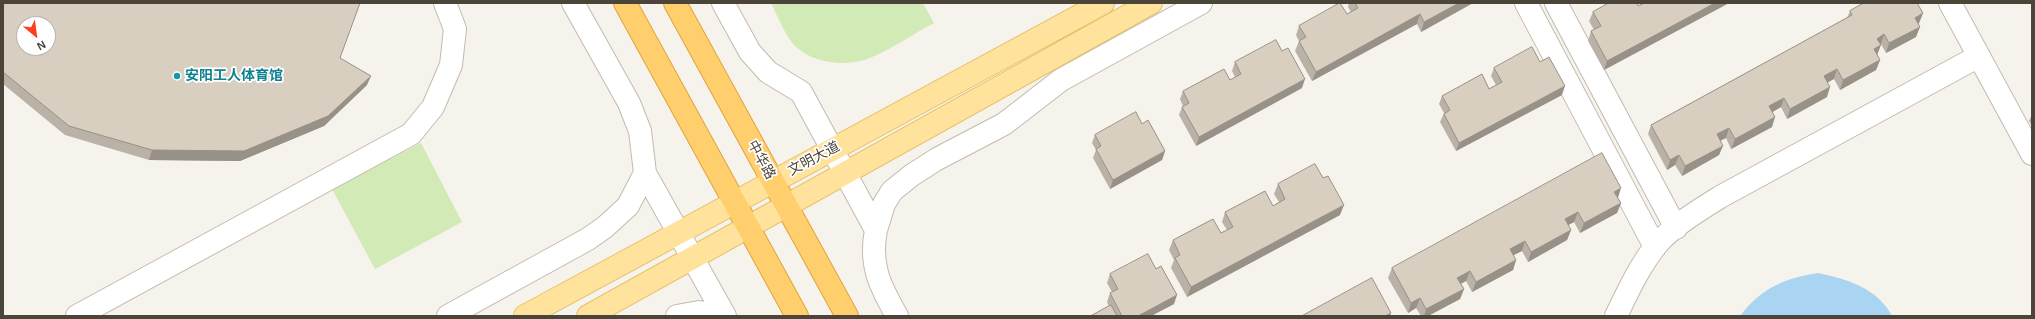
<!DOCTYPE html>
<meta charset="utf-8">
<style>
body{margin:0}
#map{position:relative;width:2035px;height:319px;overflow:hidden;background:#f6f3ec;font-family:Arial,sans-serif}
canvas{display:block}
.frame{position:absolute;inset:0;border:4px solid #4b4439;pointer-events:none}
.north{position:absolute;left:16px;top:16px;width:40px;height:40px;box-sizing:border-box;background:#fff;border:1px solid #b7b4b0;border-radius:50%;rotate:151deg;font-size:11px;font-weight:700;line-height:16px;text-align:center;color:#4b4439}
.north::after{content:'';display:block;margin:auto;width:14px;height:18px;background:#fc3f1d;clip-path:polygon(50% 0,100% 100%,50% 72%,0 100%)}
</style>
<div id="map">
<canvas width="2035" height="319"></canvas>
<div class="frame"></div>
<div class="north">N</div>
</div>
<script>
const context = document.querySelector('canvas').getContext('2d');
context.lineJoin = 'round';
function fillPath(path, color) {
  context.fillStyle = color;
  context.fill(path, 'evenodd');
}
function stroke(path, color, width, dash) {
  context.strokeStyle = color;
  context.lineWidth = width;
  context.lineCap = dash ? 'butt' : 'round';
  context.setLineDash(dash || []);
  context.stroke(path);
}
function drawText(font, color, halo, rows, align = 'center') {
  context.font = font + ' Arial,"Noto Sans SC",sans-serif';
  context.lineWidth = 3.5;
  context.setLineDash([]);
  context.textBaseline = 'middle';
  context.strokeStyle = halo;
  context.fillStyle = color;
  for (const [text, x, y, turn = 0] of rows) {
    context.save();
    context.translate(x, y);
    context.rotate((+turn || 0) * Math.PI / 180);
    context.textAlign = isNaN(turn) ? turn : align;
    if (halo) context.strokeText(text, 0, 0);
    context.fillText(text, 0, 0);
    context.restore();
  }
}
const green = new Path2D(`
 M771,3h152l11,20c-21,11 -42,26 -64,35 -24,9 -56,6 -75,-12 -9,-9 -18,-31 -24,-43z
 M421,143l41,79 -87,47 -43,-80z`);
const water = new Path2D(`
 M1818,273c29,6 59,15 74,43h-152c21,-28 45,-38 78,-43z`);
const minor = new Path2D(`
 M573,3l56,100 11,28 5,42 80,143
 M723,3l27,49 18,20 33,20 75,138c-7,35 4,56 21,86
 M1526,3l129,244
 M1556,3l120,225
 M1950,3l82,151
 M876,230l8,-26 8,-13 20,-16 25,-16 67,-35 57,-44 140,-77
 M77,316l334,-182 22,-27 18,-42 4,-36 -10,-26
 M448,316l140,-77 17,-12 23,-21 17,-33
 M677,316l22,-4 25,4
 M1616,316c12,-25 24,-51 42,-73 15,-17 43,-34 62,-46l259,-141`);
const major = new Path2D(`
 M525,316l578,-313
 M588,316l563,-313`);
const highway = new Path2D(`
 M625,3l172,313
 M675,3l172,313`);
const wall = new Path2D(`
 M3,3l337,55 27,27 -43,41 -84,35 -91,-1 -84,-25 -62,-51z
 M1349,3h124l-52,29 -4,-8 -105,57 -17,-30 4,-10 -3,-6 3,-9 48,-12 4,-2 -3,-5z
 M1643,3h86l-125,67 -16,-29 3,-10 3,-1 -5,-9 4,-9 45,-6z
 M1850,11l73,2 -4,10 -1,1 -2,13 -30,16 -5,-9 -1,1 -3,10 3,5 -4,10 -36,20 -6,-11 -7,3v15l-40,22 -6,-12 -9,5v15l-41,22 -5,-11 -6,3 -1,14 -37,21 -7,-11 -8,5 -19,-36 3,-9 196,-107z
 M1235,62l67,26 -106,58 -17,-31 3,-8 1,-1 -3,-7 3,-8 47,-11 5,-3 -3,-6z
 M1540,62l22,33 -106,56 -16,-29 4,-9 -5,-9 3,-8 47,-7 7,-4 -5,-9 3,-8z
 M2032,114v12l-3,-5z
 M1142,124l23,27 -3,9 -52,29 -17,-31 3,-8 -4,-7 3,-8z
 M1278,184l62,31 -153,82 -16,-29 3,-8 -5,-10 4,-10 48,-7 6,-3 -5,-8 3,-10 48,-6 6,-4 -5,-8z
 M1618,198l3,5 -4,10 -37,20 -6,-11 -6,3 3,5 -4,10 -39,22 -6,-11 -9,4 3,5 -3,10 -41,22 -6,-11 -5,3 3,5 -4,10 -32,17h-7l-5,-8 -8,5 -20,-35 4,-10z
 M1110,274l64,30 -23,12h-60l18,-10 -2,-4 3,-9 2,-1 -5,-9z`);
const shadedWall = new Path2D(`
 M1459,3h14l-52,29 3,-10z
 M1715,3h14l-125,67 3,-9z
 M1923,13l-4,10 -8,5 4,-10z
 M1420,14l-3,10 -105,57 4,-9z
 M1920,27l-4,10 -30,16 3,-10z
 M1884,34l-3,10 -8,4 4,-9z
 M1881,45l-4,10 -3,-6z
 M1880,60l-4,10 -36,20 3,-10z
 M1837,69l-3,10 -13,7 3,-10z
 M371,76l-4,9 -43,41 -84,35 -91,-1 3,-10z
 M1305,79l-3,9 -106,58 3,-9z
 M1565,86l-3,9 -106,56 3,-8z
 M1830,87l-3,10 -40,22 3,-10z
 M1784,98l-3,9 -15,9 3,-10z
 M1775,117l-3,10 -41,22 4,-10z
 M1729,128l-3,10 -13,6 4,-10z
 M1723,146l-4,9 -37,21 3,-10z
 M1165,151l-3,9 -52,29 3,-9z
 M1679,155l-4,10 -8,5 3,-10z
 M1621,188l-3,10 -4,-6z
 M1621,203l-4,10 -37,20 4,-10z
 M1344,205l-4,10 -153,82 4,-10z
 M1578,212l-4,10 -13,7 4,-10z
 M1571,230l-4,10 -39,22 3,-10z
 M1525,241l-3,10 -16,8 4,-10z
 M1516,260l-3,10 -41,22 4,-10z
 M1470,271l-4,10 -12,6 3,-9z
 M1464,289l-4,10 -32,17h-4l2,-7z
 M1177,295l-3,9 -23,12h-13z
 M1420,298l-4,10 -8,5 3,-10z
 M1391,313l-1,3h-5z`);
const building = new Path2D(`
 M3,3h357l-20,55 31,18 -43,40 -84,35 -92,-1 -83,-24 -66,-54zM24,24h24v24h-24z
 M1340,3l7,11 11,-6 -3,-5h104l-35,19 -4,-8 -104,58 -17,-31 7,-4 -7,-11z
 M1609,3h28l1,3 6,-3h71l-108,58 -16,-30 10,-5 -8,-14z
 M1864,3h53l6,10 -8,5 5,9 -31,16 -5,-9 -7,5 4,6 -7,4 6,11 -37,20 -6,-11 -13,7 6,11 -40,22 -6,-11 -15,8 6,11 -40,22 -6,-11 -12,6 6,12 -38,20 -6,-11 -9,5 -19,-35 201,-110 -2,-4z
 M1276,40l6,11 6,-3 17,31 -106,58 -17,-30 7,-4 -6,-12 41,-22 6,11 11,-6 -6,-12z
 M1532,47l8,15 9,-5 16,29 -106,57 -15,-29 6,-4 -8,-14 40,-22 7,15 13,-7 -8,-14z
 M1136,112l6,12 6,-4 17,31 -52,29 -17,-31 5,-3 -6,-11z
 M1602,153l19,35 -7,4 7,11 -37,20 -6,-11 -13,7 6,11 -40,22 -6,-11 -15,8 6,11 -40,22 -6,-11 -13,7 7,11 -38,20 -6,-11 -9,5 -19,-35z
 M1315,164l8,14 5,-2 16,29 -153,82 -16,-29 5,-3 -7,-15 40,-21 8,14 12,-6 -8,-15 40,-21 8,15 12,-7 -7,-15z
 M1148,254l8,15 5,-3 16,29 -39,21h-16l-12,-23 8,-4 -8,-15z
 M1372,278l19,35 -6,3h-83z
 M1111,305l6,11h-26z`);
const markers = [
 [177,76,4,"#0f9aa8"]
];
const cultureNames = [
 ["安阳工人体育馆",185,76]
];
const streetNames = [
 ["文明大道",814,159,-28],
 ["中华路",761,160,61]
];
fillPath(green, '#d2eab5');
fillPath(water, '#a9d4f2');
stroke(minor, '#c2bbae', 24);
stroke(major, '#e6c16a', 24);
stroke(highway, '#e0a43c', 24);
stroke(minor, '#fff', 22);
stroke(major, '#ffe39c', 22);
stroke(highway, '#ffcf6e', 22);
fillPath(wall, '#bab2a6');
fillPath(shadedWall, '#979187');
fillPath(building, '#d8cfc1');
stroke(building, '#979187', 1);
for (const [x, y, r, color] of markers) {
  const dot = new Path2D();
  dot.arc(x, y, r, 0, 2 * Math.PI);
  context.fillStyle = color;
  context.fill(dot);
  stroke(dot, '#fff', 1.5);
}
drawText('bold 14px', '#0d838f', '#fff', cultureNames, 'left');
drawText('14px', '#4b4439', '#fff', streetNames);
</script>
